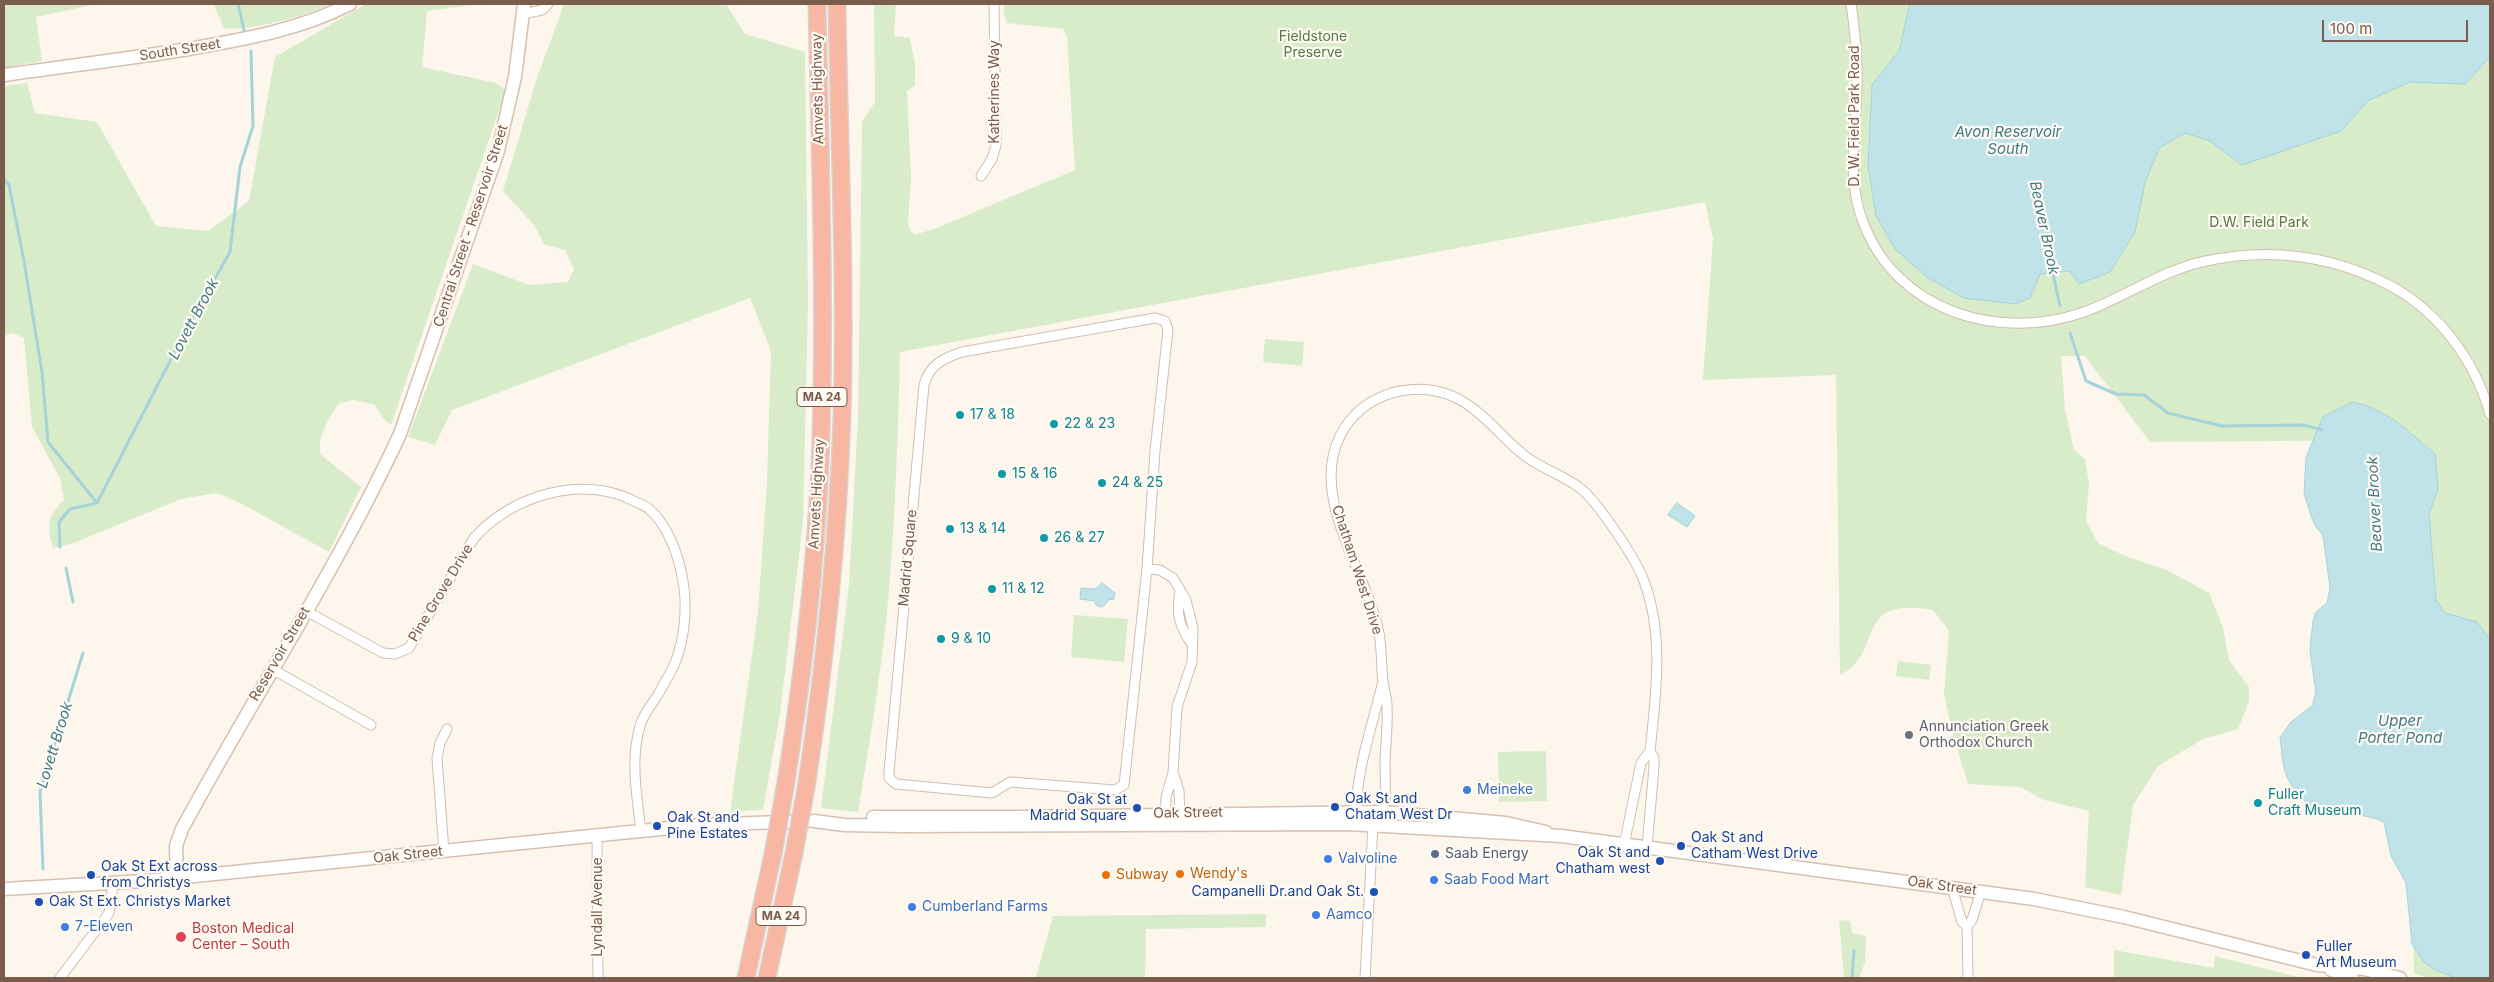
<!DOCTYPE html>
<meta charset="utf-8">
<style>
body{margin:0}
#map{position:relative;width:2494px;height:982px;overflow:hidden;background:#fdf6ec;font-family:Inter,sans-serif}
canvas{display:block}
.frame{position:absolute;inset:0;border:5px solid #7a5c4d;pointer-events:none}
.scale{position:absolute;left:2322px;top:20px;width:146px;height:22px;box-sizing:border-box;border:2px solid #7a5c4d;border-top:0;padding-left:6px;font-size:15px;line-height:18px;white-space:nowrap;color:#7a5c4d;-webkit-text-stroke:4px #fffaf3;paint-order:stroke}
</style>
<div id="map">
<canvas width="2494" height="982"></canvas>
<div class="frame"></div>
<div class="scale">100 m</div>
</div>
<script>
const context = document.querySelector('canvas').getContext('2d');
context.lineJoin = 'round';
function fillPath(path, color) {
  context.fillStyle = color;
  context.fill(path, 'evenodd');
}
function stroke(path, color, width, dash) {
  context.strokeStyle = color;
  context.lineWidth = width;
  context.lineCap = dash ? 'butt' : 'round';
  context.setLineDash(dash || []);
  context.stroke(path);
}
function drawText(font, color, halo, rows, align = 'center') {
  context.font = font + ' Inter,sans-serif';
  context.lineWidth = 4.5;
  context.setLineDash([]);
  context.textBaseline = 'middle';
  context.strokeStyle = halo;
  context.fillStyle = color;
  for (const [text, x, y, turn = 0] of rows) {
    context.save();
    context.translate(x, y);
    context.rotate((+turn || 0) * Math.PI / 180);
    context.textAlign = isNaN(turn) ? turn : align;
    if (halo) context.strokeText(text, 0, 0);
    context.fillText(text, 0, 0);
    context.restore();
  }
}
const green = new Path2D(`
 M4,4h93l-61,13 6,44 -38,7z
 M213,4h118c-21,11 -84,28 -107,24z
 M366,4h117l-56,7 -5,56 74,16 10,7 -115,335 -7,-6 -10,-15 -21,-4 -15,4c-10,16 -20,31 -18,50l41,33 -32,65 -89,-49 -23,-10 -36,6 -110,45 -18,4c-6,-23 -7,-30 11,-48l-4,-22 -28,-51 -8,-89 -11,-5 -9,3v-250l23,-3 8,30 62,9 59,104 52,5 41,-30 26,-144z
 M564,4h162l19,30 60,18 3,250 -5,220 -23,192 -17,96 -33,2 28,-200 9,-130 4,-131 -21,-53 -298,112 -17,35 -27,-8 65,-173 56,21 39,-3 6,-13 -9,-19 -20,-5 -11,-20 -31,-34 33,-110z
 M874,4h22l-2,32 16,2 5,26v22l-8,5 4,86 -3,46 2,7 4,5 20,-6 141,-59 -8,-133 -4,-8 -56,-6 -3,-8v-11h1486v974h-60l-16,-4 -9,-534 -255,2 -65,-86h-24l4,54 9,40 11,9 4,25 -3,37 12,22 27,13 42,14 42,23 14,35 6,32 20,27v14l-11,28 -35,10 -45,27 -25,39 -12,90 -36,-8 4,-76 -45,-11 -24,-13 -52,-3 -15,-49 -9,-41 5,-63 -16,-21c-83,-14 -47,43 -93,65l-4,-300 -133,5 10,-141 -8,-37 -805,150c-2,87 -5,174 -13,261 -7,67 -18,133 -29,199l-37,-4 28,-223 9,-167 4,-296 13,-20z
 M1265,339l39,3 -2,24 -39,-4z
 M1074,615l54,4 -4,43 -53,-5z
 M1898,661l33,4 -2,15 -33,-4z
 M1546,751l1,50 -48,1 -1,-50z
 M1266,914v13l-120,2 -1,49h-109l17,-62z
 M1839,920l11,1 2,12 14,3 -1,26 -6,16h-15z
 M2114,950l100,18 1,-12 88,22h-189z`);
const water = new Path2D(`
 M1910,4h580v53l-25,27 -55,-2 -41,18 -28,31 -99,34 -32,-24 -25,-8 -26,15 -14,35 -10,49 -25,40 -31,12 -9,-13 -30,3 -10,24 -15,6 -51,-6 -36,-20 -32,-28 -20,-34 -8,-50 4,-81 27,-34z
 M2353,402c34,7 56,30 82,52l3,35 -9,25 7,86 9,13 32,9 13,18v338h-33l-20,-7 -13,-9 -12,-18 -6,-61 -15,-27 -7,-34c-19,-8 -22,-6 -41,-7 -25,-1 -44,-14 -55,-36 -6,-11 -6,-29 -8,-42l12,-16 20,-15 4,-13 -6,-43 3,-29 3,-9 11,-9 3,-16 -7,-51 -9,-12 -10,-30 2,-37 17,-40z
 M1677,503l18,13 -8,11 -19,-12z
 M1102,583l13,10 -1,6 -6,1 -3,5 -4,2 -5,-2 -1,-4 -15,-2 1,-11 14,1z`);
const stream = new Path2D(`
 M238,4l6,26
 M4,179l5,6 15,76 18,111 6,70 49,61
 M2052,269l8,37
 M2070,333l16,48 30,13 28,1 24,18 54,13 81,-1 19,5
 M60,547l-1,-25 11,-13 27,-6 91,-177 42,-74 10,-85 13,-41 -2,-75
 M66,568l7,34
 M43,869l-3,-77 43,-139
 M1852,978l2,-28`);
const street = new Path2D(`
 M1851,4c4,27 7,55 6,83 -1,46 -11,91 6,135 34,90 136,120 221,90 42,-15 78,-42 122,-51 65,-14 126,-6 185,25 49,27 84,75 99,128
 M523,14l19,-4 6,-6
 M981,176l11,-17 4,-14 -2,-141
 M1155,318l10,3 3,9 -13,121 -8,118 -23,216 -9,5 -105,-8 -18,11 -96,-9 -7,-6v-6l35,-387c5,-20 20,-27 38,-33z
 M1147,569l13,1 13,8 13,22 7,28 -1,34 -15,45 -4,66 -7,24 -1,24
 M1180,592c-4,20 -1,34 11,51
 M306,611l77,42 12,1 14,-6 65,-110c38,-43 109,-64 162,-36 4,2 10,4 13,7 18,15 29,45 33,67 6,27 3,62 -7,87 -4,10 -11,20 -16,30 -6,10 -16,21 -19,33 -10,35 -3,70 1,105
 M272,669l99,56
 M1174,775l5,16 1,27
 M1359,814l-3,-3c1,-42 16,-85 26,-126
 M1373,825c3,-3 7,-7 9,-11 5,-10 3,-41 3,-54 1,-18 3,-36 2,-54 0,-8 -3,-16 -4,-24 -2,-17 -1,-33 -4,-49 -12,-62 -70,-134 -39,-197 21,-44 80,-60 122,-35 24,14 41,38 63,55 17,13 38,19 55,32 17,13 53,67 62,88 23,56 14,118 8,175l4,7v9l-7,80
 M597,836l1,142
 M1624,845l17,-82 9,-12
 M444,852l-7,-94 3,-15 7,-14
 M1952,887l10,35 5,4
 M60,978l49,-65 4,-29
 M1365,978l8,-153
 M1968,978l-1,-52 5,-6 9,-29`);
const secondary = new Path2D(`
 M4,75c62,-9 124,-16 185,-26 56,-10 110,-19 161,-45
 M873,817h147l363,-5 123,11 40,9
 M814,821l31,4 57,1 446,-2 213,12 473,63 90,18 193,48 47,4 36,9
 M177,878l-1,-32 6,-17c71,-132 155,-259 218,-395l98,-283 17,-74 9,-73
 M4,889l141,-8 555,-56 108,-4
 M2331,970l21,8`);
const highway = new Path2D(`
 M785,788c17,-106 30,-214 35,-322 6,-154 0,-308 -3,-462
 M806,788c19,-124 32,-248 36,-373 4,-137 -3,-274 -5,-411
 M746,978l27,-124
 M767,978l27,-125`);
const highwayBridge = new Path2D(`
 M794,853l12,-65
 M773,854l12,-66`);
const markers = [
 [960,415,5,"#0f9aa8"],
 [1054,424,5,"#0f9aa8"],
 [1002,474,5,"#0f9aa8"],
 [1102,483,5,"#0f9aa8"],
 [950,529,5,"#0f9aa8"],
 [1044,538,5,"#0f9aa8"],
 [992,589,5,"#0f9aa8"],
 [941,639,5,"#0f9aa8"],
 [1909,735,5,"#6b7280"],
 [1467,790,5,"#3f7fe0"],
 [2258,803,5,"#0f9aa8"],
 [1335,807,5,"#1a4fb4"],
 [1137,808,5,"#1a4fb4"],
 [657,826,5,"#1a4fb4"],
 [1681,846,5,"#1a4fb4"],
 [1435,854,5,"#5c6f8a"],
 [1328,859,5,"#3f7fe0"],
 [1660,861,5,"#1a4fb4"],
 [1180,874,5,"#e8710a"],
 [91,875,5,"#1a4fb4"],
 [1106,875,5,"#e8710a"],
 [1434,880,5,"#3f7fe0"],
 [1374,892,5,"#1a4fb4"],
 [39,902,5,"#1a4fb4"],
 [912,907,5,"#3f7fe0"],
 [1316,915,5,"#3f7fe0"],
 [65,927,5,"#3f7fe0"],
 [181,937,6,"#e0444e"],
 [2306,955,5,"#1a4fb4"]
];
const shields = [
 [822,397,50],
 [781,916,50]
];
const shieldNames = [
 ["MA 24",822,397],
 ["MA 24",781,916]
];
const parkNames = [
 ["Fieldstone",1313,37],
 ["Preserve",1313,53],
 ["D.W. Field Park",2259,223]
];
const streetNames = [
 ["South Street",180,50,-9],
 ["Amvets Highway",818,89,-91],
 ["Katherines Way",995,92,-90],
 ["D. W. Field Park Road",1855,116,-90],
 ["Central Street - Reservoir Street",471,226,-72],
 ["Amvets Highway",817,494,-87],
 ["Madrid Square",908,558,-85],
 ["Chatham West Drive",1357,570,72],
 ["Pine Grove Drive",441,593,-59],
 ["Reservoir Street",280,654,-60],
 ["Oak Street",1188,813,-1],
 ["Oak Street",408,855,-6],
 ["Oak Street",1942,886,8],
 ["Lyndall Avenue",598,907,-90]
];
const cultureNames = [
 ["17 & 18",970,415],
 ["22 & 23",1064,424],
 ["15 & 16",1012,474],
 ["24 & 25",1112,483],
 ["13 & 14",960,529],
 ["26 & 27",1054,538],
 ["11 & 12",1002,589],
 ["9 & 10",951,639],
 ["Fuller",2268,795],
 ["Craft Museum",2268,811]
];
const worshipNames = [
 ["Annunciation Greek",1919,727],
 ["Orthodox Church",1919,743]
];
const shopNames = [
 ["Meineke",1477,790],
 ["Valvoline",1338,859],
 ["Saab Food Mart",1444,880],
 ["Cumberland Farms",922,907],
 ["Aamco",1326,915],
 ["7-Eleven",75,927]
];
const transitNames = [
 ["Oak St and",1345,799],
 ["Chatam West Dr",1345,815],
 ["Oak St at",1127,800,"right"],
 ["Madrid Square",1127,816,"right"],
 ["Oak St and",667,818],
 ["Pine Estates",667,834],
 ["Oak St and",1691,838],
 ["Catham West Drive",1691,854],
 ["Oak St and",1650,853,"right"],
 ["Chatham west",1650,869,"right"],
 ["Oak St Ext across",101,867],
 ["from Christys",101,883],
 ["Campanelli Dr.and Oak St.",1364,892,"right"],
 ["Oak St Ext. Christys Market",49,902],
 ["Fuller",2316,947],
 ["Art Museum",2316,963]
];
const serviceNames = [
 ["Saab Energy",1445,854]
];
const foodNames = [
 ["Wendy's",1190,874],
 ["Subway",1116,875]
];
const healthNames = [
 ["Boston Medical",192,929],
 ["Center – South",192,945]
];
const waterNames = [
 ["Avon Reservoir",2008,132],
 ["South",2008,149],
 ["Beaver Brook",2044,228,78],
 ["Lovett Brook",194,319,-62],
 ["Beaver Brook",2375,504,-93],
 ["Upper",2400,721],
 ["Porter Pond",2400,738],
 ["Lovett Brook",55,745,-73]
];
fillPath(green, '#d8ecc9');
fillPath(water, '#bfe3e8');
stroke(water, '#a5d3da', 1);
stroke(stream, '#a5d3da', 3);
stroke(street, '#d1beb0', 11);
stroke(secondary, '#d6c0b0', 15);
stroke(highway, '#dad1cd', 19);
stroke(street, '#fff', 9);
stroke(secondary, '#fff', 12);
stroke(highway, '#f7b7a3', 16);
stroke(highwayBridge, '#dad1cd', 19, []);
stroke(highwayBridge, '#f7b7a3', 16);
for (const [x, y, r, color] of markers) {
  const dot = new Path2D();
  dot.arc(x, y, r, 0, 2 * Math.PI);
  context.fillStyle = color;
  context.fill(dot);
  stroke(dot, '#fffaf3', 2);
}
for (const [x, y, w] of shields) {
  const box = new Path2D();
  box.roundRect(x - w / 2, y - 9.5, w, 19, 4);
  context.fillStyle = '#fffaf3';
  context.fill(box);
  stroke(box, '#7a5c4d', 1);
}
drawText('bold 12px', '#7a5c4d', null, shieldNames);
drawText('14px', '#537a41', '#fffaf3', parkNames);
drawText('14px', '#7a5c4d', '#fffaf3', streetNames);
drawText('14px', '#0d838f', '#fffaf3', cultureNames, 'left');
drawText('14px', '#5b616d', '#fffaf3', worshipNames, 'left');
drawText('14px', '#366cbe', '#fffaf3', shopNames, 'left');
drawText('14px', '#164399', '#fffaf3', transitNames, 'left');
drawText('14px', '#4e5e75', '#fffaf3', serviceNames, 'left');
drawText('14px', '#c56008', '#fffaf3', foodNames, 'left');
drawText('14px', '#be3a42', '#fffaf3', healthNames, 'left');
drawText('italic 15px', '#437c86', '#fffaf3', waterNames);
</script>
